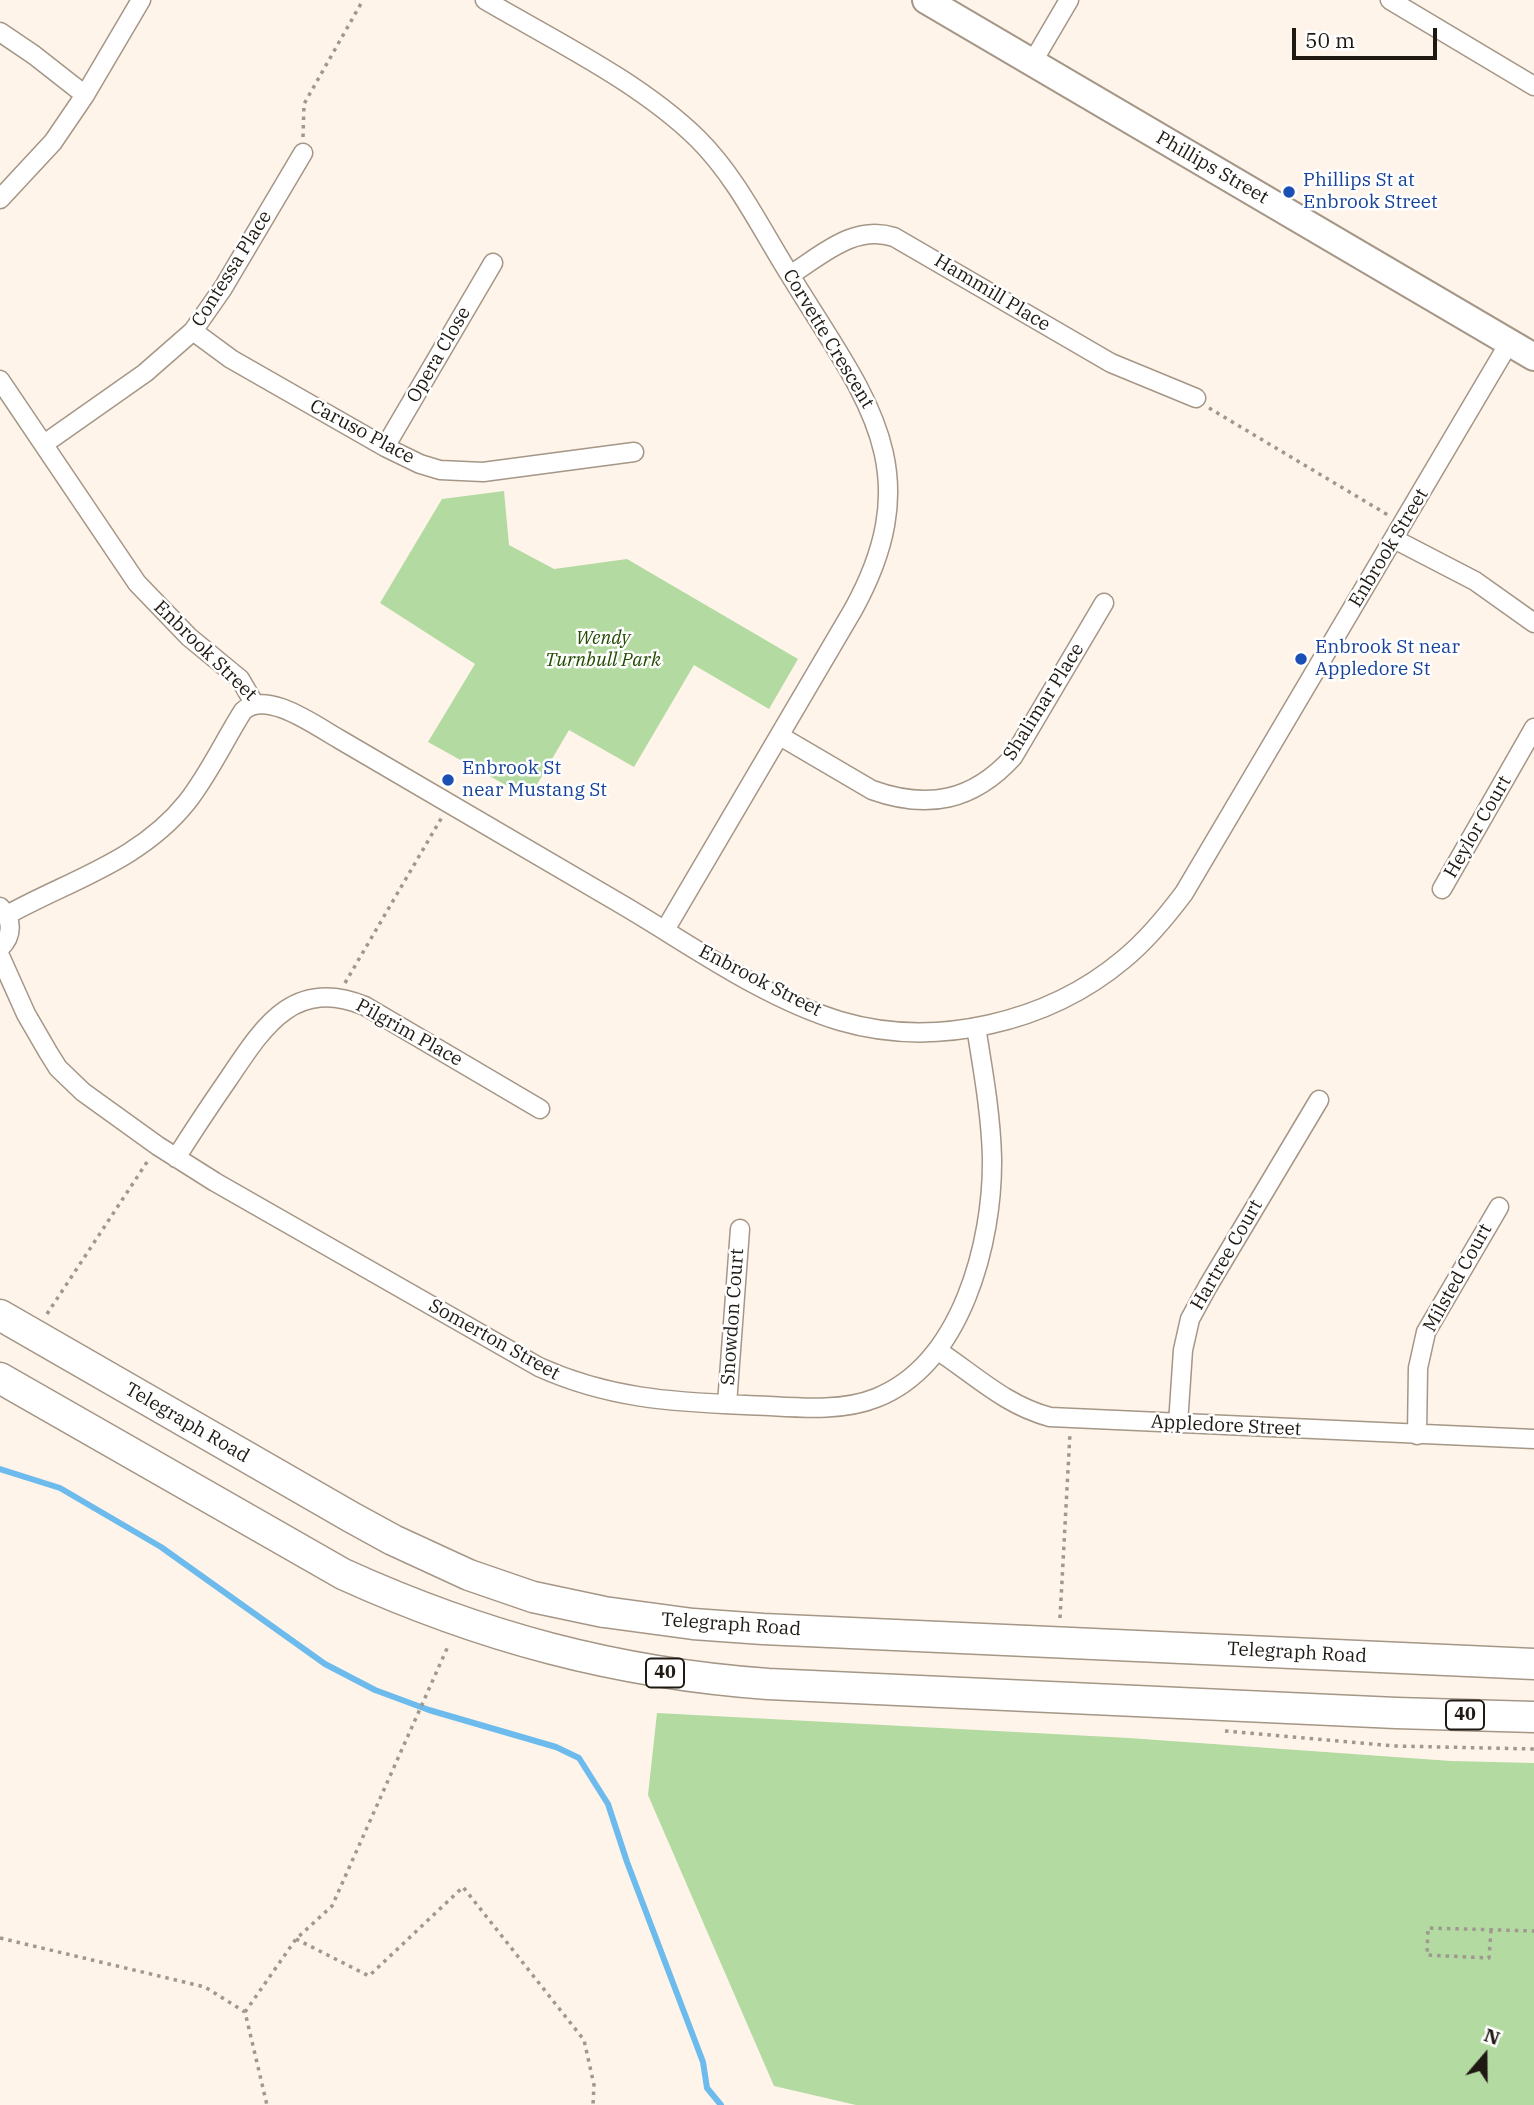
<!DOCTYPE html>
<style>
body{margin:0}
#map{position:relative;width:1534px;height:2105px;overflow:hidden;background:#fef4ea;font-family:"IBM Plex Serif",serif}
canvas{display:block}
.north{position:absolute;left:1450px;top:2021px;width:70px;height:70px;-webkit-text-stroke:5px #fff;paint-order:stroke;rotate:20deg;font-size:19px;font-weight:700;line-height:28px;text-align:center;color:#1f1913}
.north::after{content:'';display:block;margin:auto;width:24px;height:32px;background:#1f1913;clip-path:polygon(50% 0,100% 100%,50% 72%,0 100%)}
.scale{position:absolute;left:1292px;top:28px;width:145px;height:32px;box-sizing:border-box;border:4px solid #1f1913;border-top:0;padding-left:9px;font-size:21px;line-height:24px;white-space:nowrap;color:#1f1913;-webkit-text-stroke:5px #fff;paint-order:stroke}
</style>
<div id="map">
<canvas width="1534" height="2105"></canvas>
<div class="north">N</div>
<div class="scale">50 m</div>
</div>
<script>
const context = document.querySelector('canvas').getContext('2d');
context.lineJoin = 'round';
function fillPath(path, color) {
  context.fillStyle = color;
  context.fill(path, 'evenodd');
}
function stroke(path, color, width, dash) {
  context.strokeStyle = color;
  context.lineWidth = width;
  context.lineCap = dash ? 'butt' : 'round';
  context.setLineDash(dash || []);
  context.stroke(path);
}
function drawText(font, color, halo, rows, align = 'center') {
  context.font = font + ' "IBM Plex Serif",serif';
  context.lineWidth = 5;
  context.setLineDash([]);
  context.textBaseline = 'middle';
  context.strokeStyle = halo;
  context.fillStyle = color;
  for (const [text, x, y, turn = 0] of rows) {
    context.save();
    context.translate(x, y);
    context.rotate((+turn || 0) * Math.PI / 180);
    context.textAlign = isNaN(turn) ? turn : align;
    if (halo) context.strokeText(text, 0, 0);
    context.fillText(text, 0, 0);
    context.restore();
  }
}
const green = new Path2D(`
 M504,491l5,54 45,24 73,-10 171,100 -29,50 -75,-44 -60,102 -65,-37 -40,68 -101,-56 47,-78 -95,-61 62,-104z
 M657,1713l472,25 322,23 83,2v342h-678l-82,-19 -126,-291z`);
const stream = new Path2D(`
 M0,1469l60,19 101,59 164,117 50,26 54,20 127,37 23,11 29,46 19,58 76,200 4,26 14,17`);
const path = new Path2D(`
 M303,137l1,-33 59,-104
 M1209,408l179,107
 M345,983l97,-166
 M47,1314l102,-155
 M1060,1618l10,-185
 M1225,1731l170,15 139,3
 M1491,1930l-2,28 -62,-3 1,-27 106,3
 M0,1938l205,49 40,25 22,93
 M296,1939l73,37 94,-89 121,153 10,45 -1,20
 M245,2012l51,-73 36,-33 117,-262`);
const street = new Path2D(`
 M485,0c70,41 155,82 213,139 39,39 63,90 92,136 73,120 142,192 63,335l-188,320
 M1390,0l144,86
 M0,32l34,23 51,40
 M1032,63l37,-63
 M0,199l53,-57 32,-47 56,-95
 M790,275c32,-20 64,-51 104,-38l217,126 85,35
 M193,331l38,28 154,88 35,17 20,6 43,2 151,-20
 M0,380l137,203 52,54 51,42 14,24
 M44,444l101,-71 48,-42 30,-43 80,-135
 M385,447l108,-184
 M1394,539l81,42 59,42
 M780,736l92,54c56,20 101,11 141,-33l91,-154
 M1442,889l92,-161
 M0,907c13,12 13,29 0,41
 M7,915c63,-35 133,-54 180,-113 22,-28 37,-61 56,-91 23,-22 73,15 96,28 94,55 188,110 282,165 70,41 141,93 219,117 95,28 208,2 284,-62 23,-19 42,-42 60,-66l325,-550
 M0,956l26,58 22,38 10,16 25,24 75,54 57,36 324,185c69,31 131,35 206,38 42,1 91,9 131,-7 86,-34 117,-156 116,-240 -1,-43 -9,-88 -16,-131
 M176,1158c17,-27 35,-54 53,-80 35,-52 65,-101 136,-72l175,103
 M937,1350c38,25 68,55 113,67l484,22
 M727,1404l13,-175
 M1178,1424l5,-74 7,-31 18,-33 111,-186
 M1417,1435l1,-67 8,-36 73,-125`);
const secondary = new Path2D(`
 M926,0l608,357`);
const primary = new Path2D(`
 M0,1315l351,202 42,23 76,35 64,22 71,15 89,12 70,5 771,35
 M0,1378l343,196c139,63 273,99 425,110l628,29 138,4`);
const markers = [
 [1289,192,7,"#1a4fb4"],
 [1301,659,7,"#1a4fb4"],
 [448,780,7,"#1a4fb4"]
];
const shields = [
 [665,1673,38],
 [1465,1715,38]
];
const shieldNames = [
 ["40",665,1673],
 ["40",1465,1715]
];
const streetNames = [
 ["Phillips Street",1212,168,30],
 ["Contessa Place",232,269,-58],
 ["Hammill Place",992,293,31],
 ["Corvette Crescent",828,339,59],
 ["Opera Close",439,355,-60],
 ["Caruso Place",362,432,28],
 ["Enbrook Street",1389,548,-59],
 ["Enbrook Street",205,651,44],
 ["Shalimar Place",1044,702,-58],
 ["Heylor Court",1478,827,-60],
 ["Enbrook Street",760,981,27],
 ["Pilgrim Place",409,1033,29],
 ["Hartree Court",1227,1255,-60],
 ["Milsted Court",1458,1278,-61],
 ["Snowdon Court",733,1317,-86],
 ["Somerton Street",494,1340,29],
 ["Telegraph Road",187,1423,30],
 ["Appledore Street",1226,1426,3],
 ["Telegraph Road",731,1625,4],
 ["Telegraph Road",1297,1653,3]
];
const transitNames = [
 ["Phillips St at",1303,181],
 ["Enbrook Street",1303,203],
 ["Enbrook St near",1315,648],
 ["Appledore St",1315,670],
 ["Enbrook St",462,769],
 ["near Mustang St",462,791]
];
const parkNames = [
 ["Wendy",603,639],
 ["Turnbull Park",603,661]
];
fillPath(green, '#b3daa0');
stroke(stream, '#6dbbed', 6);
stroke(street, '#a59686', 21);
stroke(secondary, '#a59686', 30);
stroke(primary, '#a59686', 33);
stroke(path, '#a09890', 3.5, [3.5, 5]);
stroke(street, '#fff', 18);
stroke(secondary, '#fff', 26);
stroke(primary, '#fff', 30);
for (const [x, y, r, color] of markers) {
  const dot = new Path2D();
  dot.arc(x, y, r, 0, 2 * Math.PI);
  context.fillStyle = color;
  context.fill(dot);
  stroke(dot, '#fff', 2.5);
}
for (const [x, y, w] of shields) {
  const box = new Path2D();
  box.roundRect(x - w / 2, y - 14.5, w, 29, 5);
  context.fillStyle = '#fff';
  context.fill(box);
  stroke(box, '#1f1913', 2);
}
drawText('bold 18px', '#1f1913', null, shieldNames);
drawText('19px', '#1f1913', '#fff', streetNames);
drawText('19px', '#164399', '#fff', transitNames, 'left');
drawText('italic 19px', '#234c01', '#fff', parkNames);
</script>
